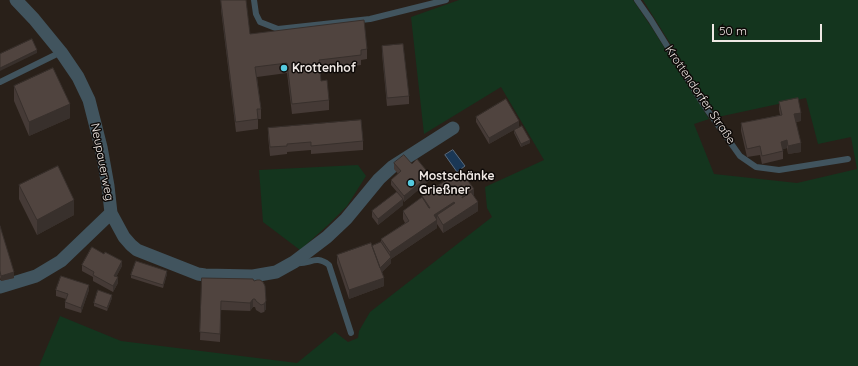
<!DOCTYPE html>
<meta charset="utf-8">
<style>
body{margin:0}
#map{position:relative;width:858px;height:366px;overflow:hidden;background:#292019;font-family:Quicksand,sans-serif}
canvas{display:block}
.scale{position:absolute;left:712px;top:24px;width:110px;height:18px;box-sizing:border-box;border:2px solid #efe8e4;border-top:0;padding-left:5px;font-size:12px;line-height:14px;white-space:nowrap;color:#efe8e4;-webkit-text-stroke:3px #0e0a08;paint-order:stroke}
</style>
<div id="map">
<canvas width="858" height="366"></canvas>
<div class="scale">50 m</div>
</div>
<script>
const context = document.querySelector('canvas').getContext('2d');
context.lineJoin = 'round';
function fillPath(path, color) {
  context.fillStyle = color;
  context.fill(path, 'evenodd');
}
function stroke(path, color, width, dash) {
  context.strokeStyle = color;
  context.lineWidth = width;
  context.lineCap = dash ? 'butt' : 'round';
  context.setLineDash(dash || []);
  context.stroke(path);
}
function drawText(font, color, halo, rows, align = 'center') {
  context.font = font + ' Quicksand,sans-serif';
  context.lineWidth = 3;
  context.setLineDash([]);
  context.textBaseline = 'middle';
  context.strokeStyle = halo;
  context.fillStyle = color;
  for (const [text, x, y, turn = 0] of rows) {
    context.save();
    context.translate(x, y);
    context.rotate((+turn || 0) * Math.PI / 180);
    context.textAlign = isNaN(turn) ? turn : align;
    if (halo) context.strokeText(text, 0, 0);
    context.fillText(text, 0, 0);
    context.restore();
  }
}
const green = new Path2D(`
 M459,0h174l19,28 57,91 -15,5 20,50 83,9 60,-14 -6,-32 -33,7 -12,-46 -88,19 -15,-21 -60,-96h215v366h-819l21,-50 61,25 176,22 38,-31 13,10 10,-4 1,-7 11,-19 122,-95 -5,-9 -2,-21 59,-27 -43,-73 -77,47 -13,-117z
 M358,165l8,11 -19,30 -19,19 -28,25 -37,-28 -4,-52z`);
const water = new Path2D(`
 M453,150l12,16 -8,6 -12,-17z`);
const lane = new Path2D(`
 M254,0l2,14 4,8 18,7 92,-10 76,-19
 M637,0l14,20 52,84 37,52 16,11 23,3 69,-11
 M0,82l61,-30
 M296,263c14,2 19,-9 33,2l22,68`);
const street = new Path2D(`
 M16,0l18,19 27,33 17,25 11,23 12,47 7,39 3,27 13,24 7,8 6,5 61,24 7,1 48,1 23,-4 18,-10 33,-25 19,-18 33,-40 13,-12 61,-39
 M0,287l36,-11 25,-15 50,-48`);
const wall = new Path2D(`
 M221,0l29,34 117,15v10l-6,1v5l-41,5 1,11 8,19v10l-37,4 -5,-41 -30,4 4,32v10h-3v10l-22,3 -15,-122z
 M382,46l27,50v8l-22,2 -5,-52z
 M14,86l56,32 -41,18 -15,-35z
 M779,102l22,19 -5,1 5,30 -13,2 -1,-6 -4,1v10l-21,5 -2,-9 -13,2 -6,-26v-8l39,-8 -1,-5z
 M476,117l43,10 -30,17 -13,-22z
 M268,128l95,13v9l-52,4v-4l-24,2v2l-17,2 -2,-20z
 M514,130l16,13 -9,4 -7,-14z
 M394,163l18,1 18,16 -26,22 -1,-3v6l-25,20 -6,-8v-6l25,-19 -6,-7v-5l7,-6 -4,-5z
 M19,185l55,30 -37,20 -18,-36z
 M422,196h52l4,15 -35,22 -6,-9v4l-46,31v4l-9,9 2,14 -35,13 -12,-36v-8l35,-9 9,-3v-4l24,-16 -2,-4v-8l19,-13z
 M0,226l14,52 -13,3 -1,-4z
 M82,265l40,1 -6,11 2,6 -5,9 -20,-11v-4l-11,-6z
 M167,274l-4,14 -32,-10v-3z
 M202,278l51,1 13,30 -2,3 -3,1 -5,-3 -1,-3h-2l-3,4 -29,-1 -1,32 -20,-2z
 M56,290h33l-8,23 -16,-5v-6l1,-3 -10,-3z
 M112,298l-5,13 -13,-5v-3z`);
const shadedWall = new Path2D(`
 M37,50v3l-37,18v-3z
 M70,104v14l-41,18v-14z
 M801,113v8l-7,1v-8z
 M519,121v6l-30,17v-6z
 M530,140v3l-9,4v-3z
 M787,140v8l-6,2v-8z
 M801,143v9l-13,2v-8z
 M430,175v5l-26,22v-6z
 M474,189v9l-12,7v-8z
 M403,199v6l-25,20v-6z
 M74,200v15l-37,20v-15z
 M454,202v8l-17,5v13l-46,31v4l-11,11v-6l10,-9v-7l44,-37z
 M478,202v9l-35,22v-8z
 M122,261v5l-8,15v-5z
 M167,271v3l-4,14v-3z
 M14,272v6l-13,3v-5z
 M118,277v6l-5,9v-6z
 M384,278v8l-35,13v-9z
 M89,285v5l-8,23v-5z
 M112,295v3l-5,13v-3z
 M253,299v8l-3,4v-8z
 M266,301v8l-2,3v-8z`);
const building = new Path2D(`
 M221,0h25l4,34 114,-14 3,29 -6,1v5l-42,5 2,21 6,-1 2,20 -37,4 -5,-41 -32,4 6,42h-4l1,10 -22,3z
 M32,39l5,11 -37,18v-14z
 M403,44l6,52 -22,2 -5,-52z
 M53,68l17,36 -41,18 -15,-36z
 M798,98l3,15 -7,1 7,29 -13,3 -1,-6 -6,2 2,9 -21,5 -2,-10 -13,3 -6,-26 41,-8 -3,-13z
 M506,99l13,22 -30,17 -13,-21z
 M361,120l2,21 -52,5v-4l-24,2v2l-17,1 -2,-19z
 M522,126l8,14 -9,4 -7,-14z
 M404,155l8,9 5,-5 13,16 -26,21 -13,-16 10,-9 -7,-8z
 M58,166l16,34 -37,20 -18,-35z
 M461,171l13,18 -12,8v1l9,-6 7,10 -35,23 -6,-10 18,-12 -1,-1 -20,13 3,5 -47,32 -9,-13 28,-18 -6,-10 19,-14 7,11h1l-8,-12z
 M397,192l6,7 -25,20 -6,-8z
 M0,226l14,46 -13,4 -1,-5z
 M381,242l10,15 -11,11 -8,-22z
 M371,243l13,35 -35,12 -12,-35z
 M92,247l12,7 1,-2 17,9 -8,15 4,1 -5,9 -20,-11 1,-3 -12,-7z
 M136,261l31,10 -4,14 -32,-10z
 M61,276l28,9 -8,23 -16,-6 3,-8 -12,-4z
 M202,278l51,1 1,2 3,-1h3l3,2 2,4 1,15 -2,3 -3,1 -5,-4 -1,-2h-2l-3,4 -29,-2 -1,33 -20,-2z
 M98,290l14,5 -5,13 -13,-5z`);
const markers = [
 [284,68,4,"#55cadf"],
 [411,183,4,"#55cadf"]
];
const poiNames = [
 ["Krottenhof",292,68],
 ["Mostschänke",419,176],
 ["Grießner",419,190]
];
const streetNames = [
 ["Krottendorfer Straße",700,95,56],
 ["Neupauerweg",102,162,79]
];
fillPath(green, '#14351e');
fillPath(water, '#1a3755');
stroke(water, '#5a6c80', 1);
stroke(lane, '#41545e', 6);
stroke(street, '#41545e', 13);
fillPath(wall, '#453a36');
fillPath(shadedWall, '#38302c');
fillPath(building, '#50443f');
stroke(building, '#38302c', 1);
for (const [x, y, r, color] of markers) {
  const dot = new Path2D();
  dot.arc(x, y, r, 0, 2 * Math.PI);
  context.fillStyle = color;
  context.fill(dot);
  stroke(dot, '#0e0a08', 1.5);
}
drawText('bold 12px', '#efe8e4', '#0e0a08', poiNames, 'left');
drawText('12px', '#efe8e4', '#0e0a08', streetNames);
</script>
